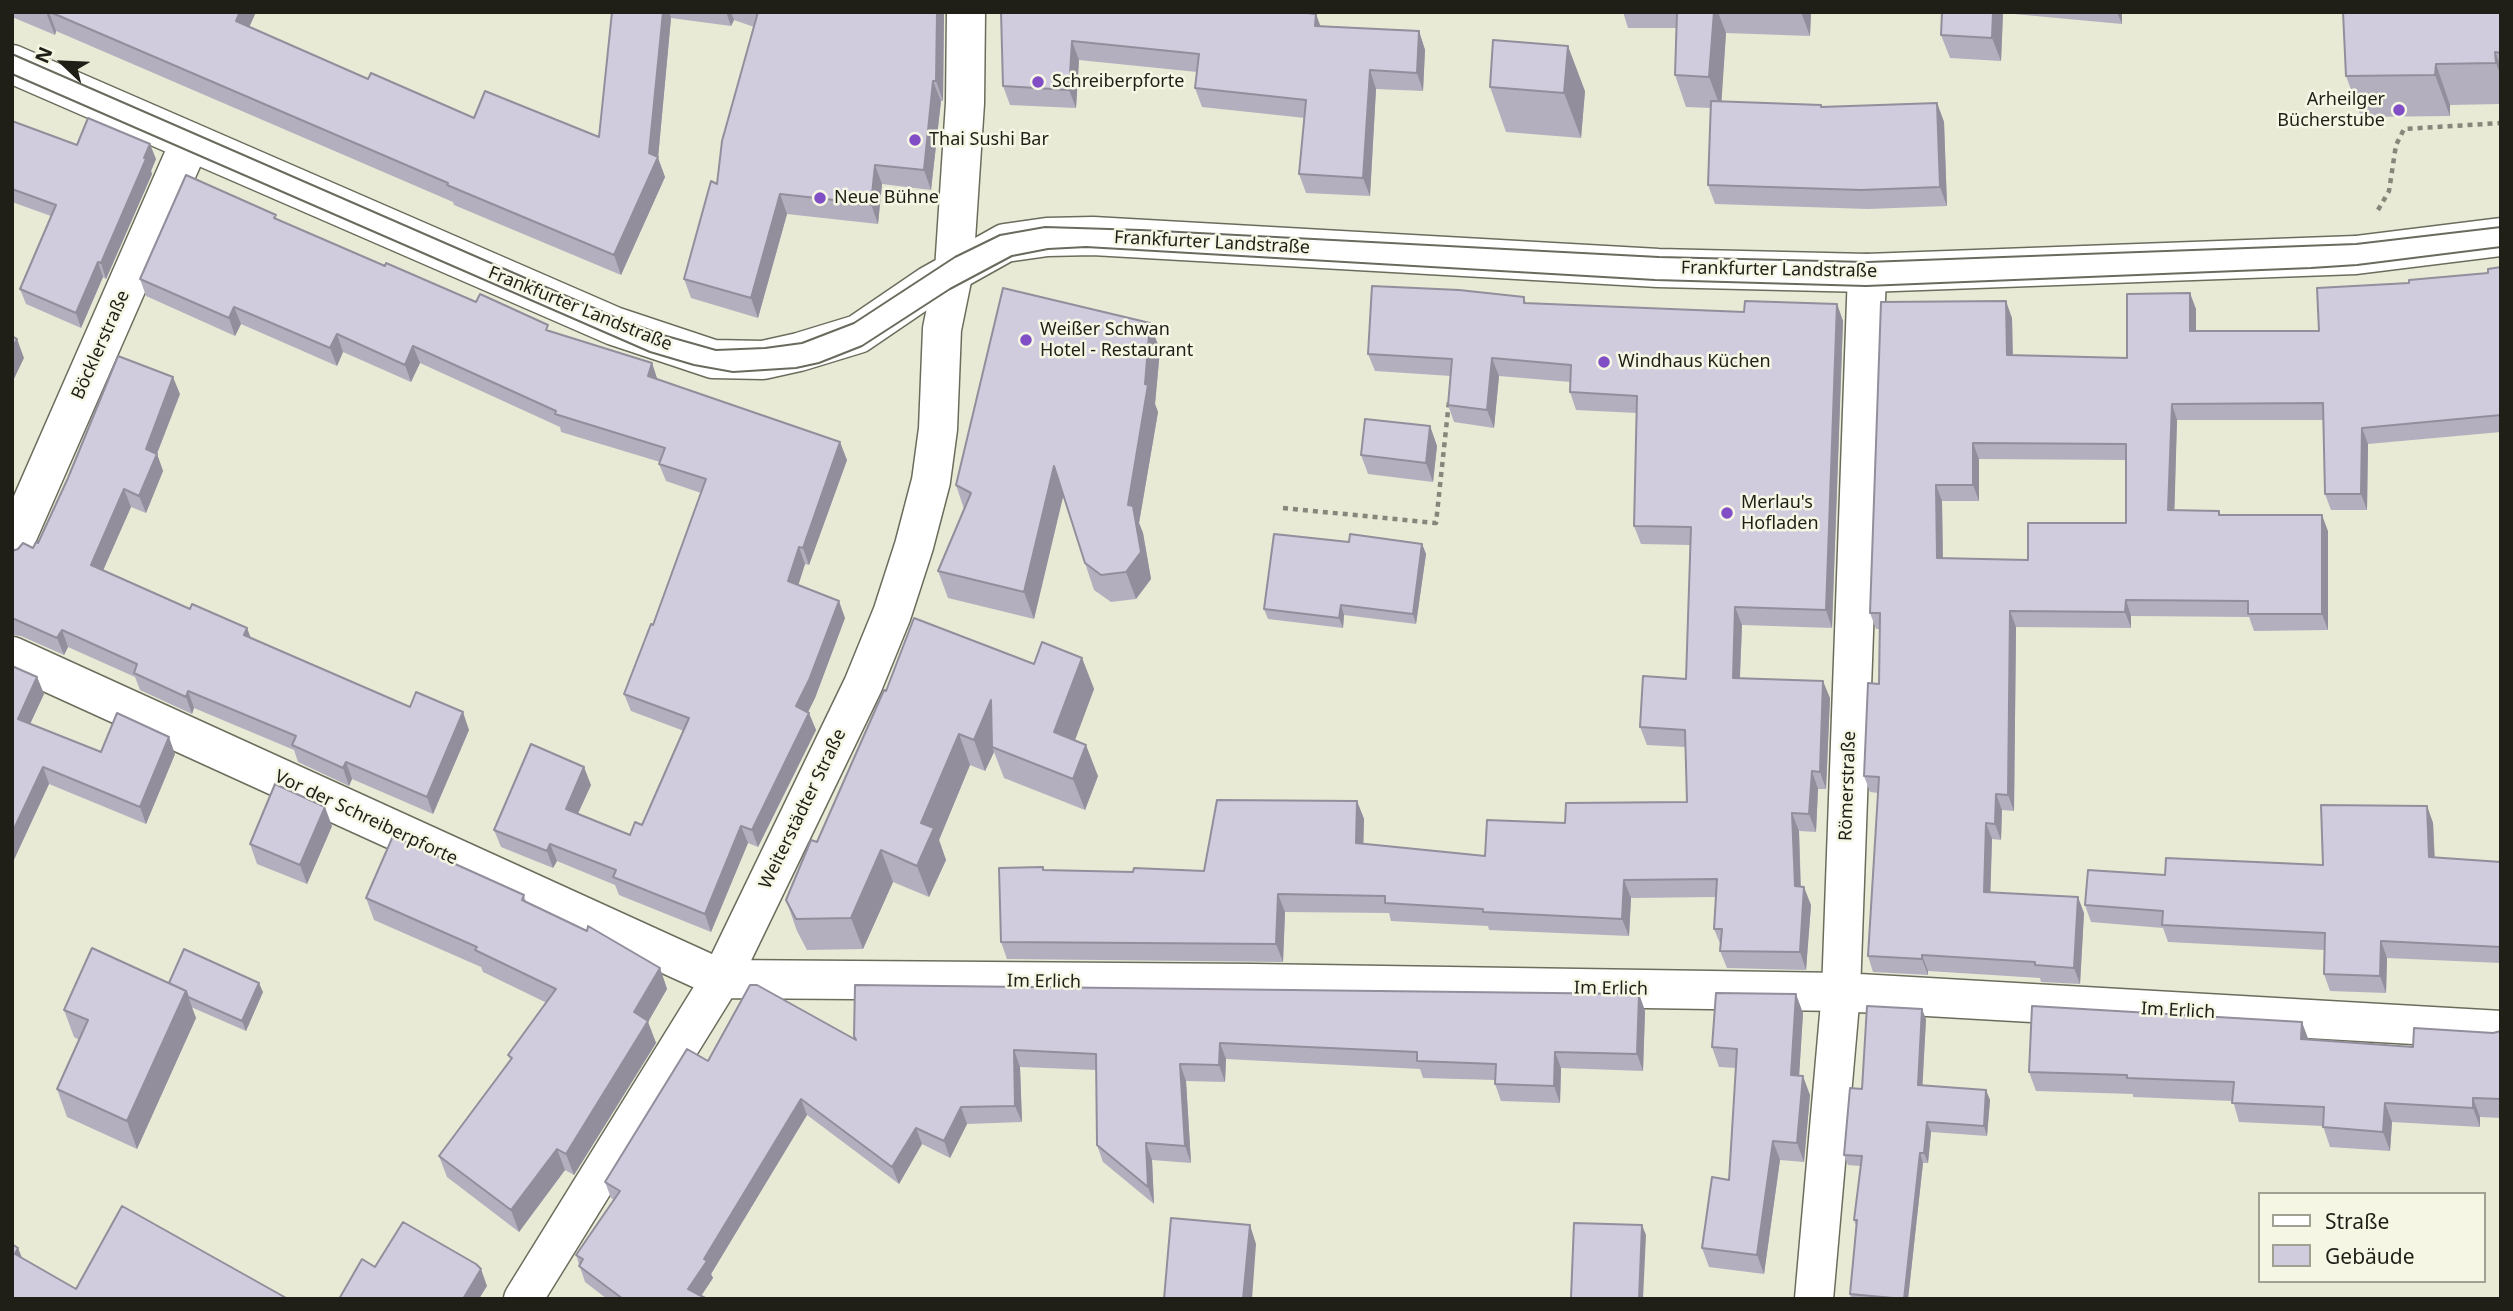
<!DOCTYPE html>
<meta charset="utf-8">
<style>
body{margin:0}
#map{position:relative;width:2513px;height:1311px;overflow:hidden;background:#e8ead6;font-family:"Noto Sans",sans-serif}
canvas{display:block}
.frame{position:absolute;inset:0;border:14px solid #1f1f18;pointer-events:none}
.legend{position:absolute;left:2258px;top:1192px;width:228px;height:91px;box-sizing:border-box;background:#f5f7e4;border:2px solid #9fa192;margin:0;padding:9px 12px;list-style:none;font-size:21px;color:#1f1f18}
.legend li{display:flex;align-items:center;gap:14px;height:35px}
.legend b{width:35px;border:2px solid #9fa192}
.north{position:absolute;left:28px;top:28px;width:70px;height:70px;-webkit-text-stroke:5px #f5f7e4;paint-order:stroke;rotate:293deg;font-size:19px;font-weight:700;line-height:28px;text-align:center;color:#1f1f18}
.north::after{content:'';display:block;margin:auto;width:24px;height:32px;background:#1f1f18;clip-path:polygon(50% 0,100% 100%,50% 72%,0 100%)}
</style>
<div id="map">
<canvas width="2513" height="1311"></canvas>
<div class="frame"></div>
<ul class="legend">
<li><b style="height:9px;background:#fff"></b>Straße</li>
<li><b style="height:19px;background:#d1cbde"></b>Gebäude</li>
</ul>
<div class="north">N</div>
</div>
<script>
const context = document.querySelector('canvas').getContext('2d');
context.lineJoin = 'round';
function stroke(path, color, width, dash) {
  context.strokeStyle = color;
  context.lineWidth = width;
  context.lineCap = dash ? 'butt' : 'round';
  context.setLineDash(dash || []);
  context.stroke(path);
}
function fillPath(path, color) {
  context.fillStyle = color;
  context.fill(path, 'evenodd');
}
function drawText(font, color, halo, rows, align = 'center') {
  context.font = font + ' "Noto Sans",sans-serif';
  context.lineWidth = 5;
  context.setLineDash([]);
  context.textBaseline = 'middle';
  context.strokeStyle = halo;
  context.fillStyle = color;
  for (const [text, x, y, turn = 0] of rows) {
    context.save();
    context.translate(x, y);
    context.rotate((+turn || 0) * Math.PI / 180);
    context.textAlign = isNaN(turn) ? turn : align;
    if (halo) context.strokeText(text, 0, 0);
    context.fillText(text, 0, 0);
    context.restore();
  }
}
const path = new Path2D(`
 M2378,210l11,-19 7,-46 8,-16 97,-6
 M1283,508l153,15 13,-122`);
const street = new Path2D(`
 M12,548l178,-406
 M12,656l709,323 531,4 589,9 660,38
 M523,1299l198,-320 142,-294 29,-71 22,-68 17,-65 7,-52 4,-100 12,-59
 M1814,1299l27,-307 26,-719`);
const secondary = new Path2D(`
 M12,64l602,262 99,33 50,1 36,-8 59,-18 72,-49 75,-42 42,-6 46,-1 565,32 209,5 489,-18 145,-18
 M954,270l11,-167 1,-91`);
const tram = new Path2D(`
 M12,54l605,264 46,17 53,15 49,-2 37,-5 52,-20 101,-66 45,-22 45,-8 96,3 518,27 208,5 489,-18 145,-17
 M12,74l638,278 44,13 39,7 63,-4 23,-5 43,-17 88,-57 62,-33 36,-7 38,-2 569,33 211,6 445,-18 46,-3 144,-18`);
const wall = new Path2D(`
 M12,12h244l-7,15 119,52 106,39 125,19 13,-125h332l-1,89h-2l-10,89 -49,-6 -4,40 -91,-10 -29,104 -67,-20 -7,-19 33,-95 37,-157 -20,-7 -3,6 -60,-8 -13,140 7,19 -44,98 -167,-70 -1,-3 -397,-171 -1,4 -43,-18z
 M1001,12l319,14 99,5 6,19 -2,41 -47,-2 -6,107 -64,-3 -7,-19 6,-56 -103,-11 -7,-19 2,-16 -118,-12 -3,48 -66,-3 -7,-19z
 M1623,12h188l-1,24 -84,-3 -5,68 100,4 1,2 115,-4 7,19 3,84 -79,3 -153,-5 -7,-19 3,-77 -25,-1 -11,-32 1,-47h-48z
 M1942,12h180v12l-119,-11 -2,48 -51,-3 -9,-23z
 M2501,12v92l-51,1v11l-89,1 -15,-41z
 M1490,87l95,4 -4,47 -75,-6z
 M12,121l65,24 79,14 -5,12 1,3 -46,105 -3,-2 -22,51 -55,-24 -6,-15 31,-73 -39,-14z
 M278,220l107,46 165,66 102,31 5,16 190,81 -38,105 -4,-1 -7,21 47,33 -30,80 -7,14 8,18 -58,117 -10,-4 -37,89 -92,-37 -4,-10 -58,-24 -4,7 -52,-21 -7,-17 97,-45 -13,29 52,21 12,-10 42,-94 -53,-20 -7,-17 29,-69 48,-132 -35,-12 -7,-17 1,-2 -99,-30 -1,-5 -140,-64 -9,19 -68,-30 -6,14 -96,-42 -6,12 -89,-40 -6,-17z
 M2501,267v165l-133,12 -1,66h-36l-6,-16 -1,-74h-147l-3,90 47,5 107,16v99l-74,1 -5,-14 -118,-1v12l-115,-1 -2,184 -12,-1 -1,30 -9,-1 -2,53 94,21 -4,71 -39,-2 -1,-4 -112,-7v4l-55,-3 -5,-16 10,-163 -8,-1 -6,-16 15,-92v-55h-3l-6,-16 142,-295 1,37 114,3 69,-49v22h123l90,-48 79,-10zM1979,459l147,1v63l-98,37 -85,-2 -1,-57h37z
 M1524,297l2,6 218,9 93,-8 6,17 -11,307 -90,-3 -2,53 90,20 -4,91h-8l-2,43 -17,-1 2,56 10,18 -5,65 -79,-2 -7,-17 1,-5 -7,-17 2,-32 -85,1 -2,38 -140,-6 -1,-4 -97,-5 -2,-8 -104,-1 -2,50 -276,-3 -6,-17 43,-72 89,2 71,-1 153,-70 7,18 -1,25 122,12 80,-33 122,-21 -2,-55 -38,-2 -7,-18 46,-48 5,-134 -50,-1 -7,-18 3,-113 -61,-3 -6,-18 1,-10 -72,-6 -5,52 -40,-6 -6,-17 3,-29 -76,-5 -7,-17z
 M1160,350l-5,54 3,8 -19,111 4,10 8,46 -15,20 -25,3 -17,-12 -9,-27 -22,-68 -29,124 -86,-21 -10,-27 26,-62 -8,-24z
 M180,394l-23,60 6,17 -17,42 -15,-6 -28,63 87,39 57,19 4,10 159,69 59,23 -36,84 -81,-35 -3,7 -51,-24 -4,-12 -100,-42 -2,6 -52,-24 -5,-13 -67,-30 -4,8 -43,-19 -9,-1v-84l21,-3z
 M1430,426l7,20 -4,36 -65,-8 -7,-19z
 M1349,542l73,2 4,10 -10,70 -72,-9 -1,13 -75,-9 -4,-10z
 M1082,658l12,31 -19,51 23,36 -13,34 -81,-32 -10,-26 -9,19 -15,-6 -31,75 7,20 -17,37 -36,-15 -30,67 -56,1 -10,-19 -11,-31 31,-58 69,-151 148,-27z
 M12,666l25,11 7,17 -14,30 71,28 74,2 -29,70 -97,-40 -37,80z
 M2427,806l6,17 2,35 66,4v101l-114,-5 -1,35 -56,-2 -6,-17v-24l-156,-8 -5,-14 -72,-6 -6,-17 80,-30 158,-10z
 M332,826l-25,58 -50,-20 -7,-20z
 M524,895l2,7 134,66 7,21 -19,33 8,21 -82,132 -9,-5 -46,62 -72,-55 -8,-21 72,-95 -3,-6 39,-52 -64,-31 -2,-5 -107,-47 -8,-22z
 M169,983l94,9 -17,39 -55,-24 5,11 -59,131 -70,-32 -10,-28 22,-49 -5,-3 -10,-27z
 M1639,994l6,17 -2,60 -82,-3 -1,35 -59,-2 -6,-17v-4l-72,-2 -3,-9 -194,-10 -1,23 -39,-1 5,82 -39,-3 2,44 -51,-42 -6,-17v-75l-77,-3 2,55 -55,2 -17,34 -28,-14 -23,40 -92,-69 -96,159 2,4 -12,18 6,3h-100l-22,-17 -9,-27 38,-55 -3,-2 -6,-16 103,-121z
 M1803,1013l-4,63 11,19 -6,67 -24,-2 -16,114 -55,-7 -7,-19 27,-68 7,-112 -17,-1 -7,-20z
 M1926,1019l-4,66 64,5 4,10 -3,36 -56,-4 -3,31h-5l-15,136h-57l-1,-5 6,-68 -2,-6 6,-54 -12,-1 -4,-10 18,-66z
 M2501,1031v87l-21,-1v10l-88,-5 -2,29 -60,-4 -7,-21 -84,-4 -6,-21 -100,-4v-3l-97,-3 -7,-19 279,-33 105,8z`);
const shadedWall = new Path2D(`
 M49,12l7,19 -1,4 -8,-20z
 M240,12h16l-13,29 -7,-20z
 M663,12h6l2,6 -13,140 7,19 -44,98 -7,-20 35,-102z
 M726,12h5l3,8 -3,6z
 M937,12h7v6l-1,83 -7,-20z
 M1714,12h4l8,21 -5,76 -12,-32z
 M1801,12h10l-1,24z
 M1993,12h10v1l-2,48 -9,-23z
 M2117,12h5v12z
 M1316,14l7,19 -8,-7z
 M1419,31l6,19 -2,41 -6,-18z
 M1072,41l7,19 -3,48 -7,-18z
 M1568,46l17,45 -4,47 -17,-45z
 M2495,52l6,15v10l-5,-14z
 M2436,64l14,41v11l-15,-41z
 M1370,70l6,19 -6,107 -7,-18z
 M933,81l8,20 -10,89 -7,-20z
 M1937,103l7,19 3,84 -7,-19z
 M150,144l6,15 -5,12 1,3 -46,105 -5,-16z
 M875,165l7,19 -4,40 -7,-20z
 M780,194l7,20 -29,104 -7,-20z
 M98,262l5,15 -22,51 -5,-15z
 M2190,293l6,16v38l-6,-16z
 M2006,301l6,17 1,53 -6,-16z
 M1837,304l6,17 -11,307 -6,-18z
 M234,307l7,17 -6,12 -6,-18z
 M1150,323l10,27 -5,54 3,8 -19,111 4,10 8,46 -15,20 -10,-27 2,-67 17,-121z
 M337,334l6,18 -6,14 -7,-18z
 M17,339l7,19 -12,25v-34z
 M413,346l7,17 -9,19 -6,-17z
 M1492,358l7,18 -5,52 -7,-18z
 M652,363l6,18 -10,-5z
 M173,377l7,17 -28,72 -6,-17z
 M2172,404l5,16 -3,106 -6,-16z
 M1430,426l7,20 -4,36 -7,-19z
 M2362,428l6,16 -1,66 -6,-16z
 M840,442l7,18 -38,105 -6,-17z
 M1973,443l6,16v42l-6,-16z
 M157,454l6,17 -17,42 -7,-17z
 M1054,466l10,27 -30,126 -10,-27z
 M1936,485l6,16 1,73 -6,-16z
 M124,489l7,18 -33,75 -7,-17z
 M2322,515l6,16v99l-6,-16z
 M1422,544l4,10 -10,70 -3,-10z
 M799,547l6,17 -11,35 -6,-18z
 M2126,600l5,16v12l-6,-16z
 M839,601l6,17 -30,80 -13,26 -6,-18z
 M1341,605l3,10 -1,13 -4,-10z
 M1735,607l7,18 -3,71 -6,-18z
 M2010,611l6,16 -2,184 -6,-16z
 M247,628l6,17 -9,-10z
 M62,630l6,17 -4,8 -7,-17z
 M1082,658l12,31 -28,75 -12,-32z
 M37,677l7,17 -20,43 -6,-18z
 M1823,681l7,17 -4,91 -6,-17z
 M188,691l6,17 -2,6 -6,-17z
 M991,700l1,47 2,5 -9,19 -11,-31z
 M463,712l6,18 -36,84 -6,-17z
 M809,713l7,17 -58,117 -6,-17z
 M959,734l11,31 -31,75 7,20 -17,37 -12,-31 4,-43z
 M169,737l6,17 -29,70 -6,-17z
 M1086,745l12,31 -13,34 -12,-31z
 M346,762l6,17 -3,7 -6,-18z
 M43,767l6,17 -37,80v-31z
 M584,767l7,18 -19,41 -6,-17z
 M1812,771l6,18 -2,43 -7,-18z
 M1996,794l6,16 -1,30 -6,-16z
 M1357,801l7,18 -1,42 -7,-18z
 M2427,806l6,17 2,51 -6,-17z
 M325,807l7,19 -25,58 -7,-19z
 M1792,813l7,18 2,73 -6,-18z
 M1986,823l6,16 -2,69 -6,-16z
 M741,826l7,17 -37,89 -6,-18z
 M550,844l7,17 -4,7 -6,-17z
 M881,850l12,32 -30,67 -12,-31z
 M1624,880l7,18 -2,38 -7,-17z
 M1804,887l7,18 -5,65 -6,-18z
 M1278,894l7,18 -2,50 -7,-18z
 M2078,897l6,16 -4,71 -6,-16z
 M2381,941l6,17 -1,35 -6,-17z
 M1922,955l6,16v4l-6,-16z
 M660,968l7,21 -19,33 8,21 -82,132 -8,-21 68,-142z
 M259,983l4,9 -17,39 -4,-10z
 M186,991l10,27 -59,131 -10,-28z
 M1639,994l6,17 -2,60 -6,-17z
 M1796,994l7,19 -5,81 -7,-19z
 M1922,1009l4,10 -4,76 -4,-10z
 M2302,1022l7,19 -8,-2z
 M1220,1043l6,16 -1,23 -6,-17z
 M1014,1050l6,17 2,55 -7,-16z
 M1555,1052l6,16 -1,35 -6,-17z
 M1180,1064l6,17 5,82 -6,-17z
 M1803,1076l7,19 -6,67 -7,-19z
 M1986,1090l4,10 -3,36 -3,-10z
 M2473,1098l7,19v10l-7,-19z
 M801,1099l6,16 -96,159 2,4 -14,21 -11,-10 16,-30z
 M2385,1103l7,19 -2,29 -7,-19z
 M961,1107l6,17 -17,34 -6,-17z
 M1927,1122l4,10 -3,31 -4,-10z
 M916,1128l6,16 -23,40 -7,-17z
 M1773,1141l7,19 -16,114 -7,-19z
 M1146,1143l6,17 2,44 -6,-17z
 M557,1149l8,21 -46,62 -8,-22z
 M1920,1153l3,10 -15,136h-4z
 M1250,1225l6,19 -4,55h-9z
 M1642,1225l4,10 -3,64h-4z
 M18,1248l7,17 -10,-11z
 M481,1269l6,17 -8,13h-16z`);
const building = new Path2D(`
 M50,12h190l-4,9 132,58 3,-6 103,45 11,-27 114,46 13,-125h51l-14,141 9,4 -44,98 -167,-70 1,-2z
 M758,12h179l-1,69h-3l-9,89 -49,-5 -4,39 -91,-10 -29,104 -67,-19 27,-98 6,3 5,-43z
 M1001,12h298l17,2 -1,12 104,5 -2,42 -47,-3 -7,108 -64,-4 7,-74 -111,-12 4,-34 -127,-13 -3,49 -66,-4z
 M1677,12h37l-5,65 -34,-2z
 M1942,12h51l-1,26 -51,-3z
 M2343,12h158v41l-6,-1 1,11 -60,1 -1,11 -89,1z
 M1493,40l75,6 -4,47 -74,-6z
 M1711,101l110,4v2l116,-4 3,84 -79,3 -153,-5z
 M88,118l62,26 -6,14 2,1 -45,104 -3,-1 -22,51 -56,-24 36,-84 -44,-16v-68l65,24z
 M186,175l90,40 -2,3 111,48 1,-3 90,39 4,-8 68,31 -2,5 106,33 -4,13 192,66 -37,106 -4,-1 -11,34 51,20 -30,79 -13,26 13,7 -57,117 -11,-4 -36,88 -92,-37 3,-7 -66,-26 -3,7 -53,-21 37,-86 53,23 -18,42 64,26 5,-13 7,3 47,-107 -65,-24 27,-70 2,1 53,-146 -47,-15 6,-16 -110,-34 1,-3 -143,-65 -8,19 -68,-31 -7,14 -96,-41 -5,11 -89,-39z
 M2501,267v148l-139,13 -1,66h-36l-2,-91 -151,1 -4,106 51,1v4h103v99h-74v-13l-122,-1 -1,12 -115,-1 -2,184 -12,-1 -1,30 -9,-1 -2,69 94,5 -4,71 -39,-3v-3l-113,-7v4l-54,-3 11,-179 -15,-1 4,-93 11,1 1,-71h-10l11,-311 125,-1 1,54 120,3v-64l63,-1v38h129l-2,-43 92,-5v-3l79,-7v-4zM1973,443l153,1v79h-98v37l-91,-2 -1,-73h37z
 M1372,286l87,4 65,7v6l220,9 1,-11 92,3 -11,306 -91,-3 -2,71 90,3 -3,91 -8,-1 -3,43 -17,-1 3,73 9,1 -4,65 -80,-1 2,-22h-8l3,-50 -93,1 -2,39 -139,-7v-3l-98,-6v-7l-107,-2 -2,50 -275,-2 -2,-74 44,-1v3l90,2 1,-4 70,3 13,-71 140,1 -1,42 129,13 2,-36 78,3 1,-20 121,-1 -2,-72 -45,-3 3,-51 43,3 5,-152 -57,-1 3,-130 -67,-4 1,-27 -79,-7 -5,52 -39,-5 4,-46 -84,-5z
 M1003,288l147,35 -5,61 3,1 -20,120 5,1 8,46 -15,20 -25,3 -16,-12 -31,-97 -30,126 -86,-21 33,-78 -15,-8z
 M12,336l5,3 -5,10z
 M118,356l55,21 -27,72 11,5 -18,42 -15,-7 -33,76 99,44 2,-5 55,24 -3,7 166,72 6,-15 47,20 -36,85 -81,-35 -3,6 -51,-23 4,-9 -108,-45 -2,6 -52,-24 3,-9 -75,-34 -5,8 -45,-20v-67l6,-2 5,-6 10,5 3,-6 2,1 30,-65z
 M1365,419l65,7 -4,37 -65,-8z
 M1274,534l75,8 1,-8 72,10 -9,70 -72,-9 -2,13 -75,-9z
 M914,618l120,46 8,-22 40,16 -28,74 32,13 -13,34 -81,-32 -1,-47 -17,40 -15,-6 -38,89 13,5 -17,38 -36,-16 -30,68 -55,1 -10,-19 25,-60 6,2 67,-152 2,1z
 M12,666l25,11 -19,42 83,33 16,-39 52,24 -29,70 -97,-40 -31,66z
 M275,784l50,23 -25,58 -50,-21z
 M2321,805l106,1 2,51 72,5v85l-120,-6 -1,35 -56,-2 1,-41 -163,-8 1,-14 -78,-6 3,-35 77,5 1,-17 157,7z
 M393,836l131,59 -2,5 65,31 1,-5 72,42 -26,44 14,9 -82,133 -9,-5 -46,61 -72,-54 73,-98 -4,-3 48,-66 -81,-39 2,-3 -111,-49z
 M92,948l94,43 -59,130 -70,-32 31,-69 -24,-10z
 M184,949l75,34 -17,38 -54,-24 -2,-6 -17,-8z
 M750,985h7l99,55 -2,-4 1,-51 784,9 -2,60 -82,-2 -1,34 -59,-2 1,-20 -79,-3v-9l-197,-9 -1,22 -39,-1 5,82 -39,-3 2,44 -51,-42 -1,-91 -82,-4 1,56 -54,1 -17,34 -28,-13 -24,39 -91,-68 -97,160 3,2 -19,28 19,10h-84l-44,-33 4,-7 -7,-4 44,-64 -15,-9 82,-133 21,12z
 M1716,993l80,1 -5,81 12,1 -6,67 -24,-2 -16,114 -55,-7 10,-71 17,3 8,-131 -25,-2z
 M1867,1006l55,3 -4,76 68,5 -2,36 -57,-4 -3,31h-4l-16,146 -54,-5 7,-74h-3l8,-64 -18,-1 6,-67 12,1z
 M2032,1006l270,16 -1,17 112,8 1,-19 79,5 8,-2v68l-28,-1v10l-88,-5 -2,29 -60,-5 1,-20 -92,-4 2,-21 -107,-4v-3l-98,-3z
 M122,1206l166,93h-276v-55l6,4 -3,6 61,35z
 M1171,1218l79,7 -7,74h-79z
 M403,1222l73,42 5,5 -18,30h-124l23,-40 13,8z
 M1574,1223l68,2 -3,74 -68,-1z`);
const markers = [
 [1038,82,7,"#824ec6"],
 [2399,110,7,"#824ec6"],
 [915,140,7,"#824ec6"],
 [820,198,7,"#824ec6"],
 [1026,340,7,"#824ec6"],
 [1604,362,7,"#824ec6"],
 [1727,513,7,"#824ec6"]
];
const poiNames = [
 ["Schreiberpforte",1052,82],
 ["Arheilger",2385,100,"right"],
 ["Bücherstube",2385,121,"right"],
 ["Thai Sushi Bar",929,140],
 ["Neue Bühne",834,198],
 ["Weißer Schwan",1040,330],
 ["Hotel - Restaurant",1040,351],
 ["Windhaus Küchen",1618,362],
 ["Merlau's",1741,503],
 ["Hofladen",1741,524]
];
const streetNames = [
 ["Frankfurter Landstraße",1212,243,3],
 ["Frankfurter Landstraße",1779,270,1],
 ["Frankfurter Landstraße",580,309,22],
 ["Böcklerstraße",101,345,-66],
 ["Römerstraße",1848,786,-88],
 ["Weiterstädter Straße",803,809,-64],
 ["Vor der Schreiberpforte",366,818,25],
 ["Im Erlich",1044,982,1],
 ["Im Erlich",1611,989,1],
 ["Im Erlich",2178,1011,3]
];
stroke(street, '#6b6d5c', 41);
stroke(secondary, '#6b6d5c', 41);
stroke(path, '#86877a', 4.5, [5, 5]);
stroke(street, '#fff', 38);
stroke(secondary, '#fff', 38);
stroke(tram, '#6a6a5e', 2);
fillPath(wall, '#b4afbf');
fillPath(shadedWall, '#928e9b');
fillPath(building, '#d1cbde');
stroke(building, '#928e9b', 2);
for (const [x, y, r, color] of markers) {
  const dot = new Path2D();
  dot.arc(x, y, r, 0, 2 * Math.PI);
  context.fillStyle = color;
  context.fill(dot);
  stroke(dot, '#f5f7e4', 2.5);
}
drawText('18px', '#1f1f18', '#f5f7e4', poiNames, 'left');
drawText('18px', '#1f1f18', '#f5f7e4', streetNames);
</script>
